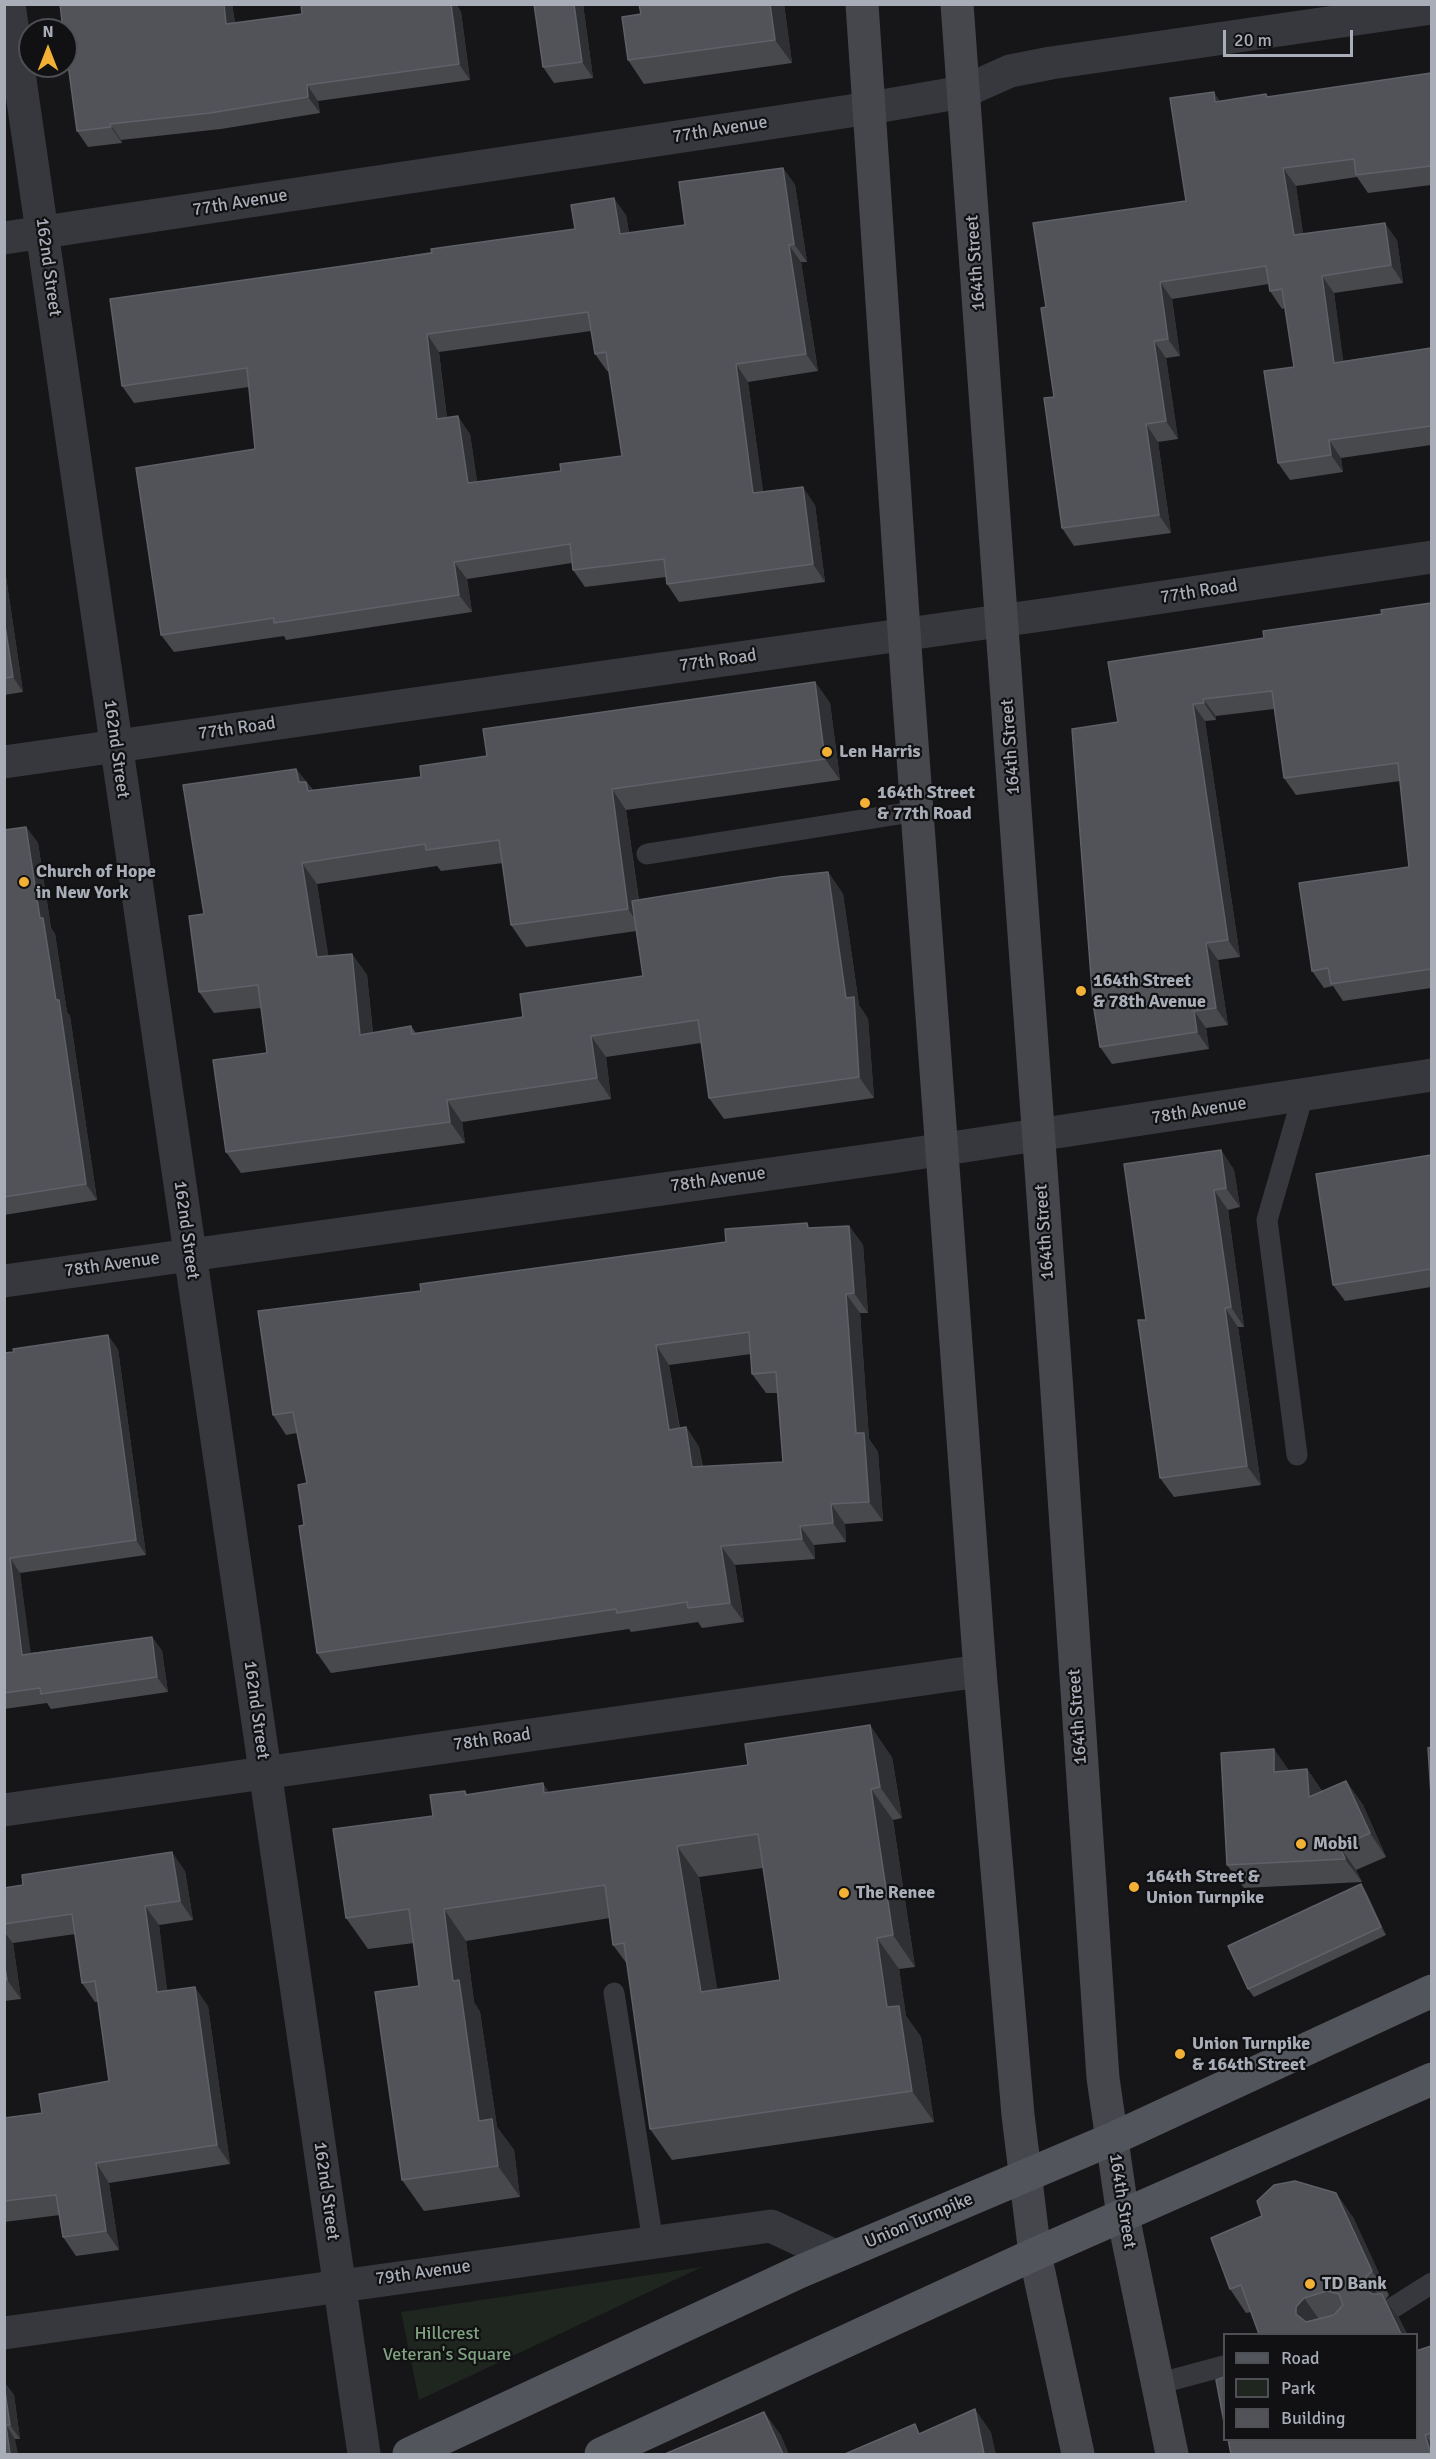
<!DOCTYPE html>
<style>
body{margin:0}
#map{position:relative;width:1436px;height:2459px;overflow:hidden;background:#161618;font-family:Signika,sans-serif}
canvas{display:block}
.frame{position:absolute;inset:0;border:6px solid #a8adb8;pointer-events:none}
.legend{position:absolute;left:1223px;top:2333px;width:195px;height:108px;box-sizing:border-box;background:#111113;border:2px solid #4d4f55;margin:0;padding:8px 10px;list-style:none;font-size:18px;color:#a8adb8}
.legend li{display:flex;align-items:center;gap:12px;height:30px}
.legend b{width:30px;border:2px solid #4d4f55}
.north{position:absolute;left:18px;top:18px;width:60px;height:60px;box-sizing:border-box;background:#111113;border:2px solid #4d4f55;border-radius:50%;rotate:0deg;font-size:16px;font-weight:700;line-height:24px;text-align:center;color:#a8adb8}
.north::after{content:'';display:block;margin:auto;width:21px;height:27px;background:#f2b134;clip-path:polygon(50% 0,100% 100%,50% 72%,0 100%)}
.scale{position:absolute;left:1223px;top:30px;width:130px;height:27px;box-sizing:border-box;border:3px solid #a8adb8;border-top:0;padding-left:8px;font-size:18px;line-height:21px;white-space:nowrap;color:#a8adb8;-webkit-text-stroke:4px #111113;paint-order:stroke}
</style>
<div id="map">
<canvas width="1436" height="2459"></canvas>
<div class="frame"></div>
<ul class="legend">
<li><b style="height:8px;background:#53555c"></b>Road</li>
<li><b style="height:16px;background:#1e261f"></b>Park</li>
<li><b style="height:16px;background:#525359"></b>Building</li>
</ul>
<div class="north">N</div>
<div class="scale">20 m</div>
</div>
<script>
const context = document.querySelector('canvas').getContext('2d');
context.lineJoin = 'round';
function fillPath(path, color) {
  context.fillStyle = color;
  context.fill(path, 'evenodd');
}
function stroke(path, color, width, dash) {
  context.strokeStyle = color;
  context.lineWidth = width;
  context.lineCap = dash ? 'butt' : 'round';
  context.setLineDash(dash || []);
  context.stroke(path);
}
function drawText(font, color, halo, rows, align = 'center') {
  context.font = font + ' Signika,sans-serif';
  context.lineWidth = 4.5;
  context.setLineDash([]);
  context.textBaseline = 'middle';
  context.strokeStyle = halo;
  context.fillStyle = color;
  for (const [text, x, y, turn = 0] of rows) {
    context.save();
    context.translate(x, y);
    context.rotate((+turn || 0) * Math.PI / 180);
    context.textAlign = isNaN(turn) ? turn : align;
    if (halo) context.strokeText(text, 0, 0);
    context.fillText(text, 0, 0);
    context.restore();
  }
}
const green = new Path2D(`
 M702,2267l-283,133 -18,-88z`);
const lane = new Path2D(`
 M647,854l271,-43
 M1297,1455l-30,-235 36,-125
 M614,1993l39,249
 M1394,2307l38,-24
 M1157,2384l67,-18`);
const street = new Path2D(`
 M9,4l355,2450
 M4,238l866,-130 93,-16 47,-21 41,-8 381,-55
 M4,762l1052,-149 376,-56
 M4,1281l888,-124 540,-82
 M4,1810l976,-139
 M4,2333l767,-107 64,30`);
const secondary = new Path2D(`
 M862,4l45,671 73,996 38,444 17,139 43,200
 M957,4l99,1373 47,701 20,138 49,238`);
const primary = new Path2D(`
 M409,2454l390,-182 313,-133 320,-148
 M601,2454l434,-200 397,-175`);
const wall = new Path2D(`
 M60,4h172l3,19 67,-9 -1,-10h155l5,8 9,68 -152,21 2,12 -99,16 -100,11 1,3 -34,4 -11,-16z
 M534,4h49l10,74 -39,5 -11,-16z
 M784,4l8,59 -148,21 -16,-24z
 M1431,73v112l-63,8 -11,-16 -61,9 7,48 94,6 6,43 -69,10 9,68 88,-13v97l-90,13 2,14 -53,8 -12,-17 16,-96 -9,-59 -3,1 -12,-18 -1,-7 -97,15 8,57 -14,2 12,81 -20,3 13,91 -97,13 -12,-18 -8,-131 -8,-90 140,-106 34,-100 46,-7 2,3z
 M783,168l12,17 12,77h-6l17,109 -70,11 15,110 52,13 10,77 -146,20 -12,-18 -1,-7 -81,10 -12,-17 -1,-7 -105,16 5,33 -186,28 -2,-4 -110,16 -13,-17 94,-186 -6,-62 -115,16 -12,-17 221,-120 232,-37 51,-14 3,18 56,-8zM591,331l4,23 12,17h2l13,85 -61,15 -84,11 -7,-48 -23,-16 -8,-66z
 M4,563l19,129 -19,3z
 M1431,603v385l-88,13 -10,-15 -9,2 -12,-17 97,-104 -9,-86 -104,14 -12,-17 -10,-69 -58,7v4l-11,1 35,236 -22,3 10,65 -22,3 3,21 -97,15 -12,-17 18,-325 146,-84z
 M815,682l15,21 10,77 -214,30 13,90 189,-28 15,22 16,111 9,14 6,79 -150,21 -15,-21 -8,-55 -95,14 5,42 -149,23 3,21 -224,30 -15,-21 41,-99 -6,-45 -47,5 -15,-21 5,-78 92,-145 17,21 108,-13 66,-21zM503,863l8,62 15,22 110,-16 7,45 -120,41 -107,16 -5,-7 -38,7 -6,-58 -15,-21 -24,2 -11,-72 120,-18 4,5z
 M26,827l12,16 13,85 4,6 12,78 3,4 27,184 -93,15v-385z
 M1221,1150l13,20 6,37 -12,3 16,117h-6l23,158 -87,12 -14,-19 -14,-158z
 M1431,1155v132l-86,14 -12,-16z
 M849,1226l14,19 5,68h-8l9,126 9,13 5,69 -38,3 1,18 -32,3 1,14 -80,6 9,57 -42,6 -4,-6 -67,10 -2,-3 -298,44 -14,-20 -13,-128 3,-42 -10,-50 -11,2 -13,-20 148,-124 390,-63zM751,1354l1,20 14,19h12l5,69 -80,5 -4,-20 -13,-20 -6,1 -11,-63z
 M118,1349l28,206 -126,18 10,80 122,-16 10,14 6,41 -117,17 -4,-6 -43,6v-356z
 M892,1757l10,61 -9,2 22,147 -16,2 7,47 15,21 13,85 -262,38 -22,-31 -23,-165 -14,-19 -3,-27 -144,23 8,61 6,10 17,115 17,23 6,47 -96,14 -22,-31 17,-194 -5,-43 -46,6 -22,-31 119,-127 3,4 81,-2zM763,1868l17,112 -63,10 -18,-113z
 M1307,1769l15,22 24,-10 17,24 23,52 -30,13 6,12 -118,6 -17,-23 62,-94z
 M185,1871l8,49 -34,5 8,66 41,15 22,158 -121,19 10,67 -43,6 -13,-19 -3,-22 -56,7v-104l38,-5 67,-32 -11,-79h-3l-13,-19 -7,-49 -62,9 8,56 -17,2v-113z
 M1366,1892l20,43 -132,62 -6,-8z
 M1353,2217l36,78 -3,4 13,19 8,16h-148l-8,-22 -5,1 -16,-24z
 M1431,2346v108l-203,-15z
 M4,2382l10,13 6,44h-5l-11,15z`);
const shadedWall = new Path2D(`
 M224,4h8l6,36 -12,-16z
 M451,4h5l5,8 9,68 -11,-16z
 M574,4h9l10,74 -11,-16z
 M770,4h14l8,59 -17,-23z
 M307,85l11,16 2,12 -12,-16z
 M1214,92l12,18 -11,-8z
 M110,124l11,16 1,3 -11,-16z
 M783,168l12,17 12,77 -13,-18z
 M1283,168l13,18 10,67 -12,-18z
 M614,198l12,17 6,36 -12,-17z
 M1385,223l12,17 6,43 -12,-18z
 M789,245l12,17 17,109 -12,-17z
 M1322,276l12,17 12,87 -12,-17z
 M1160,282l12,17 8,57 -12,-17z
 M427,334l12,18 10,85 -12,-18z
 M1154,341l12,17 12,81 -12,-18z
 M736,364l12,18 18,129 -13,-18z
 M458,416l12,18 10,66 -12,-17z
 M1146,424l12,18 13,91 -12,-18z
 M1329,440l12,18 2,14 -12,-17z
 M803,487l12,18 10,77 -12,-18z
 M454,562l13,17 5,33 -13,-17z
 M4,563l19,129 -10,-15 -9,-58z
 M815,682l15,21 10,77 -15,-21z
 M1203,699l13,17v4l-12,-17z
 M1193,704l12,17 35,236 -12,-17z
 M296,769l11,14 -1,-1 15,21 -22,-21z
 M612,789l14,21 17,120 -15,-21z
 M26,827l12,16 13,85 4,6 12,78 3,4 27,184 -11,-16 -30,-184 -16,-82z
 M302,863l15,21 15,94 -15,-21z
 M828,872l15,22 16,111 9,14 6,79 -15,-21 -13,-79z
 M1206,943l12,17 10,65 -12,-17z
 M352,954l15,21 8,81 -15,-21z
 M1194,1011l12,17 3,21 -12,-17z
 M591,1036l15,21 5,42 -14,-21z
 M447,1100l15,22 3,21 -15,-21z
 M1221,1150l13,20 6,37 -14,-19z
 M1214,1190l14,20 16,117 -13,-20z
 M849,1226l14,19 5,68 -14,-20z
 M846,1294l14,19 9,126 9,13 5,69 -14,-19 -13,-69z
 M1225,1308l13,19 23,158 -14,-19z
 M108,1335l10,14 28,206 -10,-15z
 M656,1345l13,20 14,85 -14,-20z
 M686,1427l13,20 7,40 -14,-20z
 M831,1504l14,20 1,18 -13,-19z
 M800,1526l14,19 1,14 -13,-20z
 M721,1546l14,19 9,57 -14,-19z
 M10,1558l10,15 13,96 -11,-14z
 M152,1637l10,14 6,41 -11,-15z
 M870,1725l22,32 10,61 -22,-31z
 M1274,1749l17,24 -17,-1z
 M1307,1769l16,24 -14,4z
 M1346,1781l17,24 23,52 -16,-24z
 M543,1783l21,32 -20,-22z
 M871,1789l22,31 22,147 -22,-32z
 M677,1846l22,31 24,146 -22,-31z
 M1340,1847l16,23 6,12 -17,-23z
 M172,1852l13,19 8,49 -13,-19z
 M1361,1884l5,8 20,43 -5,-8z
 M145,1906l14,19 11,86 -13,-19z
 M444,1909l22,32 8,61 6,10 17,115 17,23 6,47 -22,-31 -19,-45 -26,-140z
 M4,1932l9,11 8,56 -14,-19 -3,-19z
 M877,1938l22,31 7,47 15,21 13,85 -22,-31 -25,-84z
 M195,1987l13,19 22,158 -13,-19z
 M96,2163l13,20 10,67 -13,-19z
 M1336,2193l17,24 36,78 -17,-24z
 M1366,2277l17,25v11l-17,-24z
 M1382,2294l17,24 8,16h-6z
 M1304,2298l17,24 -8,9 -17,-17v-7z
 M4,2382l10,13 6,44 -10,-14z
 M975,2409l16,23 5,22h-12z
 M764,2412l17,23 8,19h-6z
 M6,2425l9,14 3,15h-8z
 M1425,2435l6,8v11z`);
const building = new Path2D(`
 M60,4h164l2,20 76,-10 -1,-10h150l8,60 -152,21 1,12 -98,16 -100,11 1,3 -34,4 -11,-82v-19h-3z
 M534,4h40l8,58 -39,5z
 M639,4h131l5,36 -147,20 -6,-43 19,-3z
 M1431,73v93l-75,9 -2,-16 -71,9 11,67 91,-12 6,42 -69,11 12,87 97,-15v78l-102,14 2,15 -53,8 -14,-92 30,-4 -12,-78 -12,2 -4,-25 -106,16 8,57 -14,2 12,80 -20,3 13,91 -97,13 -18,-130 10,-1 -13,-89 5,-1 -13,-84 153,-22 -16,-103 44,-6 1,10 51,-8 1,3z
 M783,168l11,76 -5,1 17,109 -70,10 17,129 50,-6 10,77 -146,20 -3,-25 -91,11 -3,-26 -116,18 5,33 -185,28v-5l-113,17 -25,-167 119,-19 -8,-81 -125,18 -12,-87 233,-33 89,-13 -1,-4 144,-20 -4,-24 43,-7 6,36 65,-9 -6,-43zM588,312l7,42 11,-2 16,104 -62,8 1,7 -93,12 -10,-67 -21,3 -10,-85z
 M1431,603v366l-100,15 -3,-16 -16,3 -13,-88 110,-16 -11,-104 -114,15 -12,-87 -69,8 1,4 -11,1 35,236 -22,3 10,65 -22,3 3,21 -97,15 -7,-44 -21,-274 46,-7 -10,-60 156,-24 -1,-7 119,-17 -1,-4z
 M4,619l9,58 -9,1z
 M815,682l10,77 -213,30 16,120 -117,16 -12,-85 -73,10 -1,-6 -123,19 15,94 35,-3 8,81 51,-9 1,8 111,-17 -3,-23 123,-18 -11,-75 148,-24 48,-5 18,126 8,-1 5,80 -150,21 -11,-78 -107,16 6,42 -150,22 3,22 -224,30 -13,-92 54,-7 -9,-68 -59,7 -10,-76 15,-2 -21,-129 113,-16 3,13h7l2,9 113,-14 -1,-11 67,-10 -4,-27z
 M26,827l14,91h3l13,82h3l27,184 -82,13v-367z
 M1221,1150l5,38 -12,2 17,117 -6,1 22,158 -87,12 -22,-158h8l-22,-156z
 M1431,1155v114l-98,16 -17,-111z
 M807,1223l1,5 41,-2 5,67 -8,1 10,139h8l5,69 -38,2 2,19 -33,3 2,13 -81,7 9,57 -42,5 -1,-6 -70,11 -1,-4 -299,44 -18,-127 5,-1 -6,-40 9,-2 -14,-71 -20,3 -15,-104 163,-20 -1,-7 306,-42 -1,-13zM749,1332l3,42 24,-2 7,90 -91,5 -6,-40 -17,3 -13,-85z
 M108,1335l28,205 -126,18 12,97 130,-18 5,40 -116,17 -1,-6 -36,5v-340l10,-1 -1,-3z
 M870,1725l10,62 -9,2 22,146 -16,3 10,69 12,-1 13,85 -262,38 -26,-186 -11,2 -8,-60 -161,24 9,72 6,-1 20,141 13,-2 6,47 -96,14 -27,-188 44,-6 -10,-77 -63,9 -13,-89 100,-13 -3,-21 35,-4v4l78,-12 1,10 204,-28 -3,-21zM758,1834l22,146 -79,12 -24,-146z
 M1431,1747v48l-3,-47z
 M1274,1749v23l33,-3 2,28 37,-16 24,52 -30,14 5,12 -118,6 -6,-112z
 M172,1852l8,49 -35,5 12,86 38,-5 22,158 -121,18 10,68 -43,6 -7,-42 -52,6v-83l38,-5 -3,-19 70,-13 -14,-100 -13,2 -10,-69 -68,10v-36l19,-3 -1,-10z
 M1361,1884l20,43 -133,62 -20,-43z
 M4,1961l3,19 -3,1z
 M1295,2181l41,12 36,78 -6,6v12l6,5h10l19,40h-142l-18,-49 -11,4 -19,-51 51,-22 -5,-15 17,-16zM1327,2291l12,3 4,11 -9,10 -28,7 -10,-8v-7l8,-9z
 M1431,2346v87l-6,2 6,19h-200l-3,-15h188v-88z
 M1224,2377v45l-8,-42z
 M4,2385l6,40h-4l4,29h-6z
 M975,2409l9,45h-139l70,-30 4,10z
 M764,2412l19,42h-118z`);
const markers = [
 [827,752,6,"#f2b134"],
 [865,803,6,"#f2b134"],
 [24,882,6,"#f2b134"],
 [1081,991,6,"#f2b134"],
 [1301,1844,6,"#f2b134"],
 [1134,1887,6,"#f2b134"],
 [844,1893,6,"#f2b134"],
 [1180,2054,6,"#f2b134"],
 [1310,2284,6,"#f2b134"]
];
const streetNames = [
 ["77th Avenue",720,130,-9],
 ["77th Avenue",240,203,-9],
 ["164th Street",976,263,-94],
 ["162nd Street",48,267,82],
 ["77th Road",1199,592,-9],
 ["77th Road",718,661,-8],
 ["77th Road",237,729,-8],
 ["164th Street",1011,747,-94],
 ["162nd Street",116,749,82],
 ["78th Avenue",1199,1111,-9],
 ["78th Avenue",718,1180,-8],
 ["162nd Street",186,1230,82],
 ["164th Street",1045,1232,-94],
 ["78th Avenue",112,1265,-8],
 ["162nd Street",256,1710,82],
 ["164th Street",1078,1717,-94],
 ["78th Road",492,1740,-8],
 ["162nd Street",326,2191,82],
 ["164th Street",1122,2201,81],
 ["Union Turnpike",919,2221,-23],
 ["79th Avenue",423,2273,-8]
];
const poiNames = [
 ["Len Harris",839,752],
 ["164th Street",877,793],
 ["& 77th Road",877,814],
 ["Church of Hope",36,872],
 ["in New York",36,893],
 ["164th Street",1093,981],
 ["& 78th Avenue",1093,1002],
 ["Mobil",1313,1844],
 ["164th Street &",1146,1877],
 ["Union Turnpike",1146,1898],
 ["The Renee",856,1893],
 ["Union Turnpike",1192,2044],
 ["& 164th Street",1192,2065],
 ["TD Bank",1322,2284]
];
const parkNames = [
 ["Hillcrest",447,2334],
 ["Veteran's Square",447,2355]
];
fillPath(green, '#1e261f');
stroke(lane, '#37383d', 21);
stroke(street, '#37383d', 33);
stroke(secondary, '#45474d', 33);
stroke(primary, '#53555c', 33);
fillPath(wall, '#47494d');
fillPath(shadedWall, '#2f3033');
fillPath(building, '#525359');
stroke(building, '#5f6168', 1.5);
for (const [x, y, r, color] of markers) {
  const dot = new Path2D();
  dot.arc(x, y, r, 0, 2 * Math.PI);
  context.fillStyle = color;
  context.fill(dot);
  stroke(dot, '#111113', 2);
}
drawText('18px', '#a8adb8', '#111113', streetNames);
drawText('bold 18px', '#a8adb8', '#111113', poiNames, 'left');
drawText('18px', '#7fa381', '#111113', parkNames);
</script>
